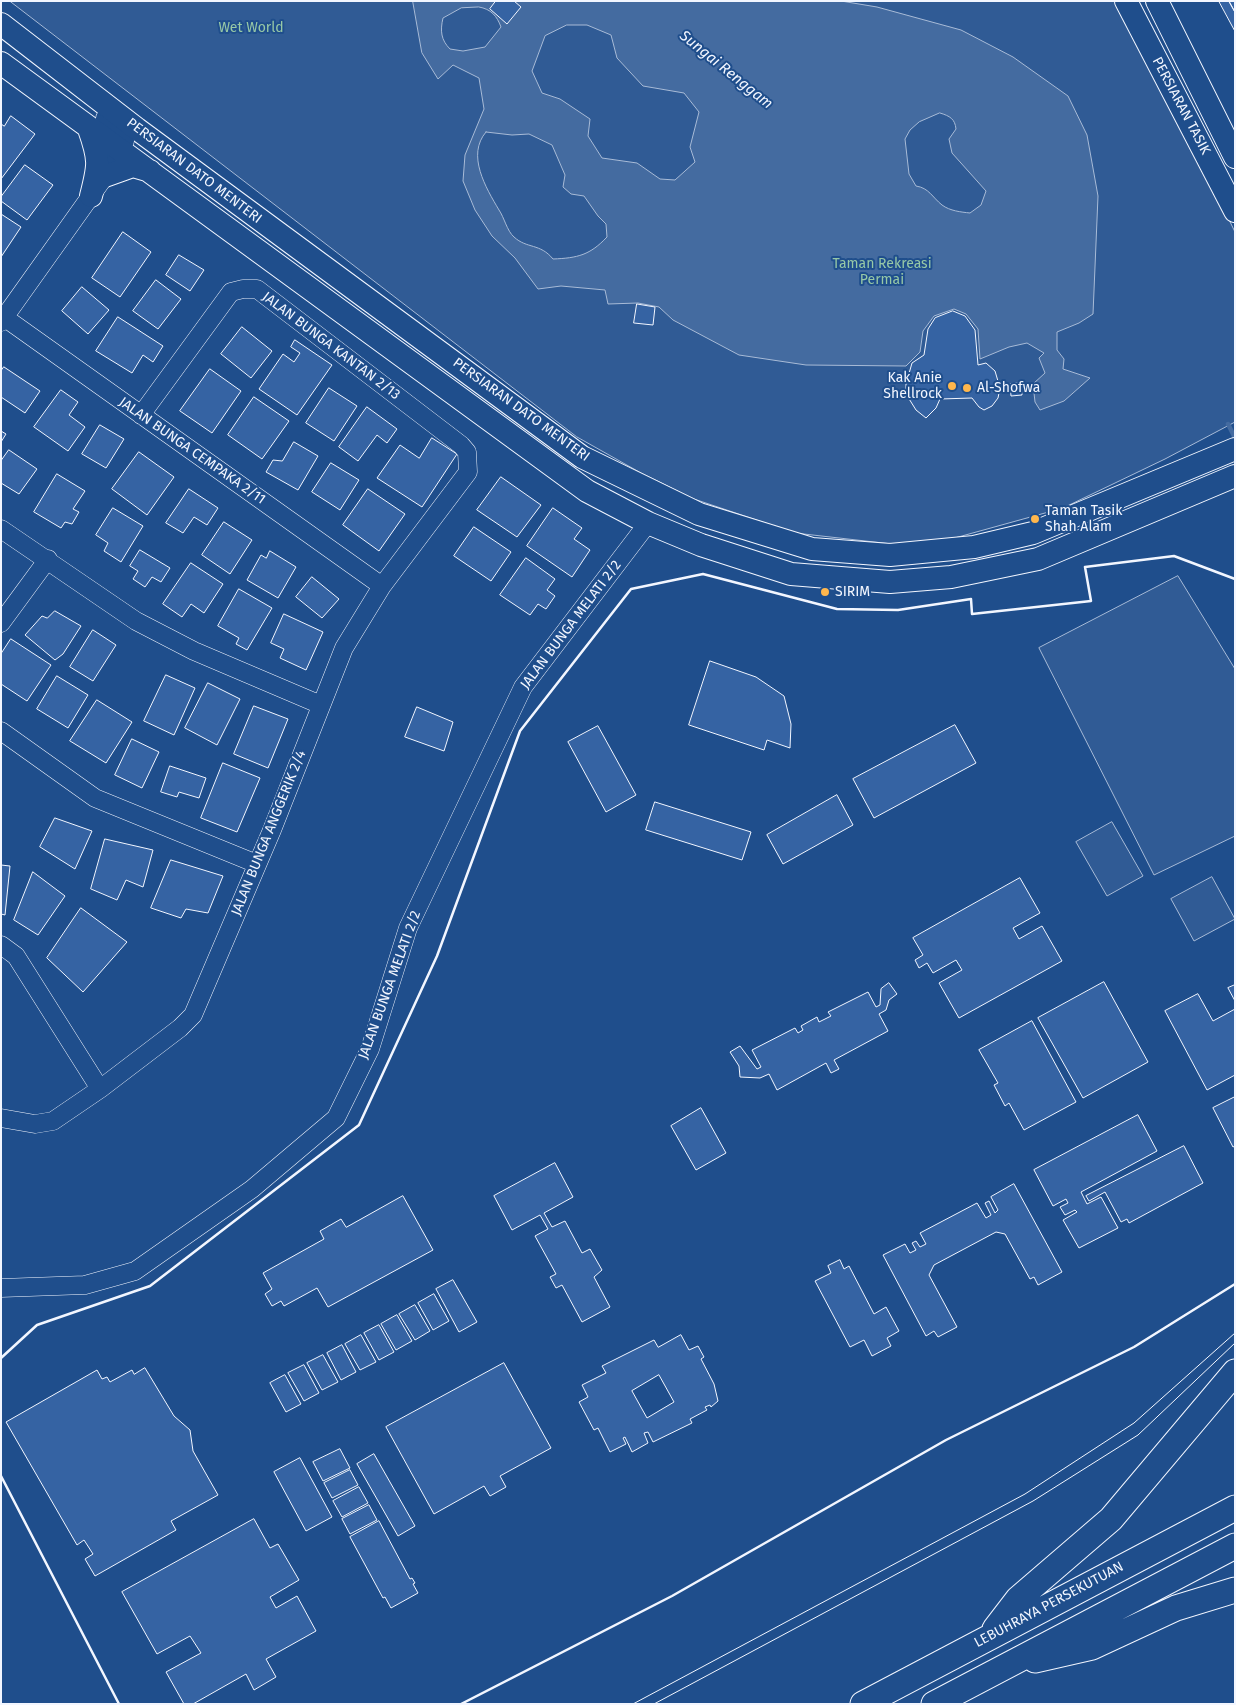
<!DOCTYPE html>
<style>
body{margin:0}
#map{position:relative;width:1236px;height:1705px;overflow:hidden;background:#1f4e8c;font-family:"Fira Sans",sans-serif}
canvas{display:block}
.frame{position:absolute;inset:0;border:2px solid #f2f6ff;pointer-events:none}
</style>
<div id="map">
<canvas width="1236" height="1705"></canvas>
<div class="frame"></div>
</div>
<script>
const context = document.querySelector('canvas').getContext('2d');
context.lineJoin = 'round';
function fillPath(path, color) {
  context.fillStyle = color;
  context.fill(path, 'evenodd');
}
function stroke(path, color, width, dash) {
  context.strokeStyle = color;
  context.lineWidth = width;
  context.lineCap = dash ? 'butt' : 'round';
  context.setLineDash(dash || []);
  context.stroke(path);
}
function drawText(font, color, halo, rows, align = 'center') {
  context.font = font + ' "Fira Sans",sans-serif';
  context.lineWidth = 4;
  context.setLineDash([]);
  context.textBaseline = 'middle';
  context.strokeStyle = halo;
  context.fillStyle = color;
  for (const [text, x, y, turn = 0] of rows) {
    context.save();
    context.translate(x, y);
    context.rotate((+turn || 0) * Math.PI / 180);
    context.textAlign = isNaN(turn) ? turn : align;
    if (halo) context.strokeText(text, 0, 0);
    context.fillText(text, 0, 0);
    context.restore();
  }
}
const green = new Path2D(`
 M10,1h1108l21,34 96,197v190l-70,37 -102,49 -112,31 -59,5 -97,-11 -101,-34 -53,-26 -64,-36z
 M1178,576l57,93v167l-81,39 -115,-227z
 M1112,822l31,54 -36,20 -31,-54z
 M1212,877l23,42 -41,22 -23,-42z`);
const water = new Path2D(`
 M413,1h428l36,6 84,23 52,27 55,39 19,39 11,61 -5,118 -14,9 -22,9v18l7,9 -1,10 27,9 -26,23 -24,9 -5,-8 -2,-18 12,-11 -6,-15 5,-5 -17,-10 -18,4 -29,12 -2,-30 -12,-15 -12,-5 -20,7 -11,15 -3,21 -14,14 -100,-1 -67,-10 -66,-35 -14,-13 -21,-4 -30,1 -3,-14 -44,-4 -23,3 -23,-31 -23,-22 -17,-26 -12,-29 2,-26 19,-46 -5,-31 -26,-13 -15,14 -16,-26zM479,7c12,2 18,9 22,20l-16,20 -22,4 -13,-2c-9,-9 -10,-18 -7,-31l18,-10zM567,25h20l24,10 6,23 26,28 41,7 15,19 -9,35 5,15 -20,18 -15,-1 -23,-16 -35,-5 -14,-22 2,-17 -30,-20 -18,-6 -10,-22 13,-35zM940,113c10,3 15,6 16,16l-7,10 3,14 34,38 -5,14 -11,8c-9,-1 -20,-2 -28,-8 -10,-8 -13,-17 -26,-19l-7,-12 -4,-35 5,-9 9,-8zM486,132l26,3 17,-1 23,11 13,30 -2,12 8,7 13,2 14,20 8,8 1,13c-17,18 -29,21 -54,22 -13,-16 -26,-10 -39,-22 -7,-6 -10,-20 -15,-27 -13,-22 -33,-55 -13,-78z`);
const stream = new Path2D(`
 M1228,424l7,14`);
const building = new Path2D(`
 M496,1h18l7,6 -14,17 -17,-15z
 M1219,1h10l6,11v19z
 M1229,1h6v11z
 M11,116l24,18 -34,45v-55l3,2z
 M25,165l28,20 -26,35 -26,-19v-4z
 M1,214l20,13 -20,30z
 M123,232l28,20 -31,45 -28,-19z
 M179,255l25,15 -14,21 -24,-16z
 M156,280l25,19 -23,30 -25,-18z
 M82,287l27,23 -21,24 -26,-23z
 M637,304l18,3 -2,18 -19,-2z
 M953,311l12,5 10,14 3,35 8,-2 9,8 5,17 -2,10 -6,8 -8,4 -5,-3 -7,-9 -32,1 -4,9 -10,10 -10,-8 -10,-16v-10l6,-21 12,-8 4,-26 7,-11z
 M118,317l45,29 -10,16 -10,-7 -11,18 -36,-22z
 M242,327l30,24 -21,27 -30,-24z
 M295,340l37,25 -35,50 -38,-26 24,-35 11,8 6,-9 -9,-6z
 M4,367l36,24 -15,22 -24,-16v-26z
 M210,369l31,22 -29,42 -32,-22z
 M1021,383l1,12 -11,1 -1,-12z
 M329,388l28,18 -23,35 -28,-18z
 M61,390l17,12 -9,13 16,12 -17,24 -34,-24z
 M254,397l35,24 -27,38 -34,-24z
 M367,407l30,22 -10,14 -10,-8 -19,26 -19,-14z
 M100,425l24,14 -18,29 -24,-14z
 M1,431l5,3 -5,8z
 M432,438l25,16 -35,53 -45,-29 23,-33 19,13z
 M294,442l24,14 -20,34 -32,-18 7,-12 9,1z
 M9,450l28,19 -18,25 -18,-11v-22z
 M139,452l35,25 -27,38 -35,-26z
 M331,463l28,17 -19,30 -28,-18z
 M57,474l28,17 -12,18 6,3 -7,12 -7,-2 -4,6 -27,-16z
 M501,477l40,28 -24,32 -40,-27z
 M189,489l29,19 -11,17 -13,-8 -11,16 -17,-10z
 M368,489l37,25 -26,37 -36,-26z
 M113,508l30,18 -22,36 -17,-11 4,-8 -12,-8z
 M553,508l29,20 -8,11 16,11 -18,27 -45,-31z
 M224,522l28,18 -22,34 -28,-19z
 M474,527l37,25 -20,29 -37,-25z
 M140,550l30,18 -9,14 -9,-5 -7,10 -12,-8 5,-8 -8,-5z
 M270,551l26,16 -18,31 -31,-18 14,-25 5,3z
 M526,558l29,21 -8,11 8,6 -9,13 -8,-5 -8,11 -30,-20z
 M191,563l32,21 -19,29 -13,-9 -9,13 -19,-13z
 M312,577l27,22 -17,19 -26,-21z
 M239,589l33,19 -25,42 -11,-6 3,-6 -21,-12z
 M55,611l26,15 -18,28 -8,6 -30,-25 17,-19 5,2z
 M284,614l39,18 -17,38 -26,-12 4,-9 -13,-6z
 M93,630l23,15 -23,36 -23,-14z
 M11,639l40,26 -24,36 -26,-17v-30z
 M710,661l46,16 28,19 7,28 -1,24 -23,-8 -3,10 -75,-25z
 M166,675l29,13 -21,47 -30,-14z
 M57,676l31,19 -20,33 -31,-19z
 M208,683l32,16 -23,46 -32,-17z
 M97,700l35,22 -26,41 -36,-22z
 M254,706l34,13 -20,49 -34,-14z
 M417,707l36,15 -9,29 -39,-14z
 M955,725l21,38 -102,55 -21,-39z
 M598,726l38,69 -30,17 -38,-70z
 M132,739l27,13 -17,36 -27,-13z
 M223,763l37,15 -23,54 -36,-14z
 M170,766l36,12 -7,20 -20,-6 -2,5 -16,-5z
 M837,795l16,30 -70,39 -16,-29z
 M655,802l96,30 -9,28 -96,-30z
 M55,818l37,13 -17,38 -35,-22z
 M105,839l48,11 -10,37 -17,-7 -9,20 -26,-11z
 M171,860l52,16 -15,37 -22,-4 -5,9 -30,-10z
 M1,865l9,1 -5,49 -4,-1z
 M33,872l32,24 -27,39 -24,-15z
 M1020,878l20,35 -27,15 6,11 23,-13 20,35 -103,57 -20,-35 23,-13 -6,-10 -23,13 -6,-10 -8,5 -4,-8 8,-5 -10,-17z
 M81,908l46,34 -44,50 -36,-34z
 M1104,982l44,80 -65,36 -45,-80z
 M889,983l8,11 -8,6 -3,10 -7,4 9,17 -54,29 5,9 -8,4 -5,-10 -49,27 -8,-16 -9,4 -20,-1 -1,-11 -9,-14 10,-6 17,23 4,-2 -9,-17 43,-22 3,5 5,-3 -2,-4 16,-9 2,5 12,-6 -3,-4 40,-20 8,15 4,-2 1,-16z
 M1235,985v16l-7,-13z
 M1198,994l15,27 22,-12v66l-28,15 -42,-79z
 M1032,1021l44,81 -52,28 -15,-27 -4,3 -11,-21 4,-2 -19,-33z
 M1235,1097v49l-2,1 -20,-39z
 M701,1108l25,45 -30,17 -25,-44z
 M1138,1115l19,36 -76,41 6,12 14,-7 17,31 -39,20 -16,-28 14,-8 -2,-2 -10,5 -5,-8 8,-4 -2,-4 -13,7 -19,-36z
 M1184,1146l19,37 -74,40 -2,-4 -6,3 -16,-30 -16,9 -3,-5z
 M555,1163l18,34 -29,16 8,14 13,-6 17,32 8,-4 12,21 -8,7 16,30 -28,15 -20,-37 -6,3 -6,-11 6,-3 -21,-38 13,-7 -8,-14 -28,15 -18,-34z
 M1014,1184l48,88 -24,13 -4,-8 -4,2 -25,-45 -9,-2 -62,33 -5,10 28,52 -19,10 -4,-6 -8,5 -43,-81 22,-11 5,9 6,-3 -4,-7 4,-2 4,6 6,-3 -6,-11 57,-30 9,15 5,-3 -6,-12 4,-2 6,12 3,-3 -7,-13z
 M403,1196l30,54 -105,57 -11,-19 -33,18 -3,-5 -9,5 -7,-12 7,-5 -9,-16 61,-34 -4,-8 21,-12 5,8z
 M840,1260l4,9 5,-3 25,48 12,-7 13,24 -12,7 4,8 -19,10 -8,-16 -14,7 -35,-66 16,-8 -3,-7z
 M453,1280l24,42 -18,10 -23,-43z
 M434,1294l15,27 -16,9 -15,-27z
 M415,1305l15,26 -15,9 -16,-26z
 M397,1315l15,26 -16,9 -15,-26z
 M379,1325l15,27 -15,8 -15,-27z
 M361,1335l15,27 -16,8 -15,-26z
 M681,1335l8,15 9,-4 6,11 -3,2 13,25 4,17 -7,6 -1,-2 -5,2 2,3 -17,9 2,4 -39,19 -5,-10 -4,1 4,10 -16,9 -7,-15 -2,1 3,6 -16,8 -12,-24 -4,2 -15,-28 9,-5 -6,-12 24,-12 -4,-7 52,-26 4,7z
 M342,1345l14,27 -15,8 -14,-27z
 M323,1355l15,27 -16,8 -15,-27z
 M504,1363l47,85 -51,28 6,11 -16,9 -6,-10 -50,28 -48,-87z
 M304,1365l15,28 -15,8 -16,-28z
 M145,1368l29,48 16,14 3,21 25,44 -47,26 5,9 -81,46 -10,-17 8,-5 -9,-14 -7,5 -71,-123 91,-52 5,9 5,-2 3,5 22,-12 2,4z
 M285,1375l16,29 -15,8 -16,-29z
 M659,1375l15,27 -27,16 -15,-27z
 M340,1449l10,19 -27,13 -10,-19z
 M374,1454l41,72 -17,10 -41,-72z
 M300,1458l32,59 -26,14 -32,-59z
 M350,1470l8,15 -26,13 -8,-15z
 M359,1487l9,16 -26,14 -9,-16z
 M369,1505l8,15 -27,14 -8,-15z
 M254,1519l16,29 8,-4 21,36 -29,17 6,11 21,-12 19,35 -50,28 10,18 -22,13 -8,-16 -53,30h-9l-18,-32 35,-19 -11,-17 -33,18 -35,-62z
 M379,1521l31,58 2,-1 3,5 -2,1 5,9 -27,15 -6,-11 -2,1 -33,-61z`);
const minor = new Path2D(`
 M1,315l381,271
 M1,322l104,-146 20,-35 -1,-8 -19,-15
 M1,529l135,92 58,30 127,54
 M1,623l47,-64
 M1,731l94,67 162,66
 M1,945l15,11 84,133
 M1,1118l34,6 18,-3 47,-32 80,-61 13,-13 79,-185 72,-182 38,-62 86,-114 -1,-20 -6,-7 -204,-156h-14l-12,3 -90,123
 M1,1288l84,-3 50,-14 117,-82 84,-71 34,-69 38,-121 115,-241 125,-164`);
const major = new Path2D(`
 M1126,1l109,210
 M1157,1l78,156
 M1,24l136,105 445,328 117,57 113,35 78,6 84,-8 59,-14 202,-84
 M1,63l586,428 61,32 53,22 90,29 99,8 61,-5 87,-18 197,-83
 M89,129c11,31 10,36 2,67
 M105,176l28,-10 17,5`);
const highway = new Path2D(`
 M995,1629l23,-30 93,-80 124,-147
 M1035,1660l57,-13 84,-39 59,-18
 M863,1704l372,-196
 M934,1704l301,-158`);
const tram = new Path2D(`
 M633,1704l392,-210 109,-71 101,-90
 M654,1704l379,-203 105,-66 97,-92`);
const wall = new Path2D(`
 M1,1358l36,-33 113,-39 209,-161 78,-169 83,-225 111,-142 72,-15 134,35 61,1 73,-11 1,15 119,-13 -6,-34 89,-11 61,23
 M1,1476l118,228
 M461,1704l211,-108 274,-156 188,-93 101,-63`);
const markers = [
 [952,386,5,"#ffb74d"],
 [967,388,5,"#ffb74d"],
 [1035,519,5,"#ffb74d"],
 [825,592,5,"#ffb74d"]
];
const parkNames = [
 ["Wet World",251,28],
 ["Taman Rekreasi",882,264],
 ["Permai",882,280]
];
const streetNames = [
 ["PERSIARAN TASIK",1181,106,62],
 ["PERSIARAN DATO MENTERI",194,171,37],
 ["JALAN BUNGA KANTAN 2/13",331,346,37],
 ["PERSIARAN DATO MENTERI",521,410,36],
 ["JALAN BUNGA CEMPAKA 2/11",192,451,35],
 ["JALAN BUNGA MELATI 2/2",571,625,-53],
 ["JALAN BUNGA ANGGERIK 2/4",269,833,-68],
 ["JALAN BUNGA MELATI 2/2",390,985,-70],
 ["LEBUHRAYA PERSEKUTUAN",1049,1605,-28]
];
const poiNames = [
 ["Kak Anie",942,378,"right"],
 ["Shellrock",942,394,"right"],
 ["Al-Shofwa",977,388],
 ["Taman Tasik",1045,511],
 ["Shah Alam",1045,527],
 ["SIRIM",835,592]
];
const waterNames = [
 ["Sungai Renggam",726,70,39]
];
fillPath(green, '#305b95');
stroke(green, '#a8bbd7', 1);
fillPath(water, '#446ba0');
stroke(water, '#a8bbd7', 1);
stroke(stream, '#446ba0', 4.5);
fillPath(building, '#3563a3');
stroke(building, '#f2f6ff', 1);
stroke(minor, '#f2f6ff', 19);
stroke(major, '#f2f6ff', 24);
stroke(highway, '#f2f6ff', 27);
stroke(minor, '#1f4e8c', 18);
stroke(major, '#1f4e8c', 22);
stroke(highway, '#1f4e8c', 25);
stroke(tram, '#f2f6ff', 1);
stroke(wall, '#f2f6ff', 2.5);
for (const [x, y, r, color] of markers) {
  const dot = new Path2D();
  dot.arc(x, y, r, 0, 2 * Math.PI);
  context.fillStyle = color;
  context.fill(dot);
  stroke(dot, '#1f4e8c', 2);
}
drawText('14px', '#97c8a6', '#1f4e8c', parkNames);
drawText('14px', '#f2f6ff', '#1f4e8c', streetNames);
drawText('14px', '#f2f6ff', '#1f4e8c', poiNames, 'left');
drawText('italic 15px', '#f2f6ff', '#1f4e8c', waterNames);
</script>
